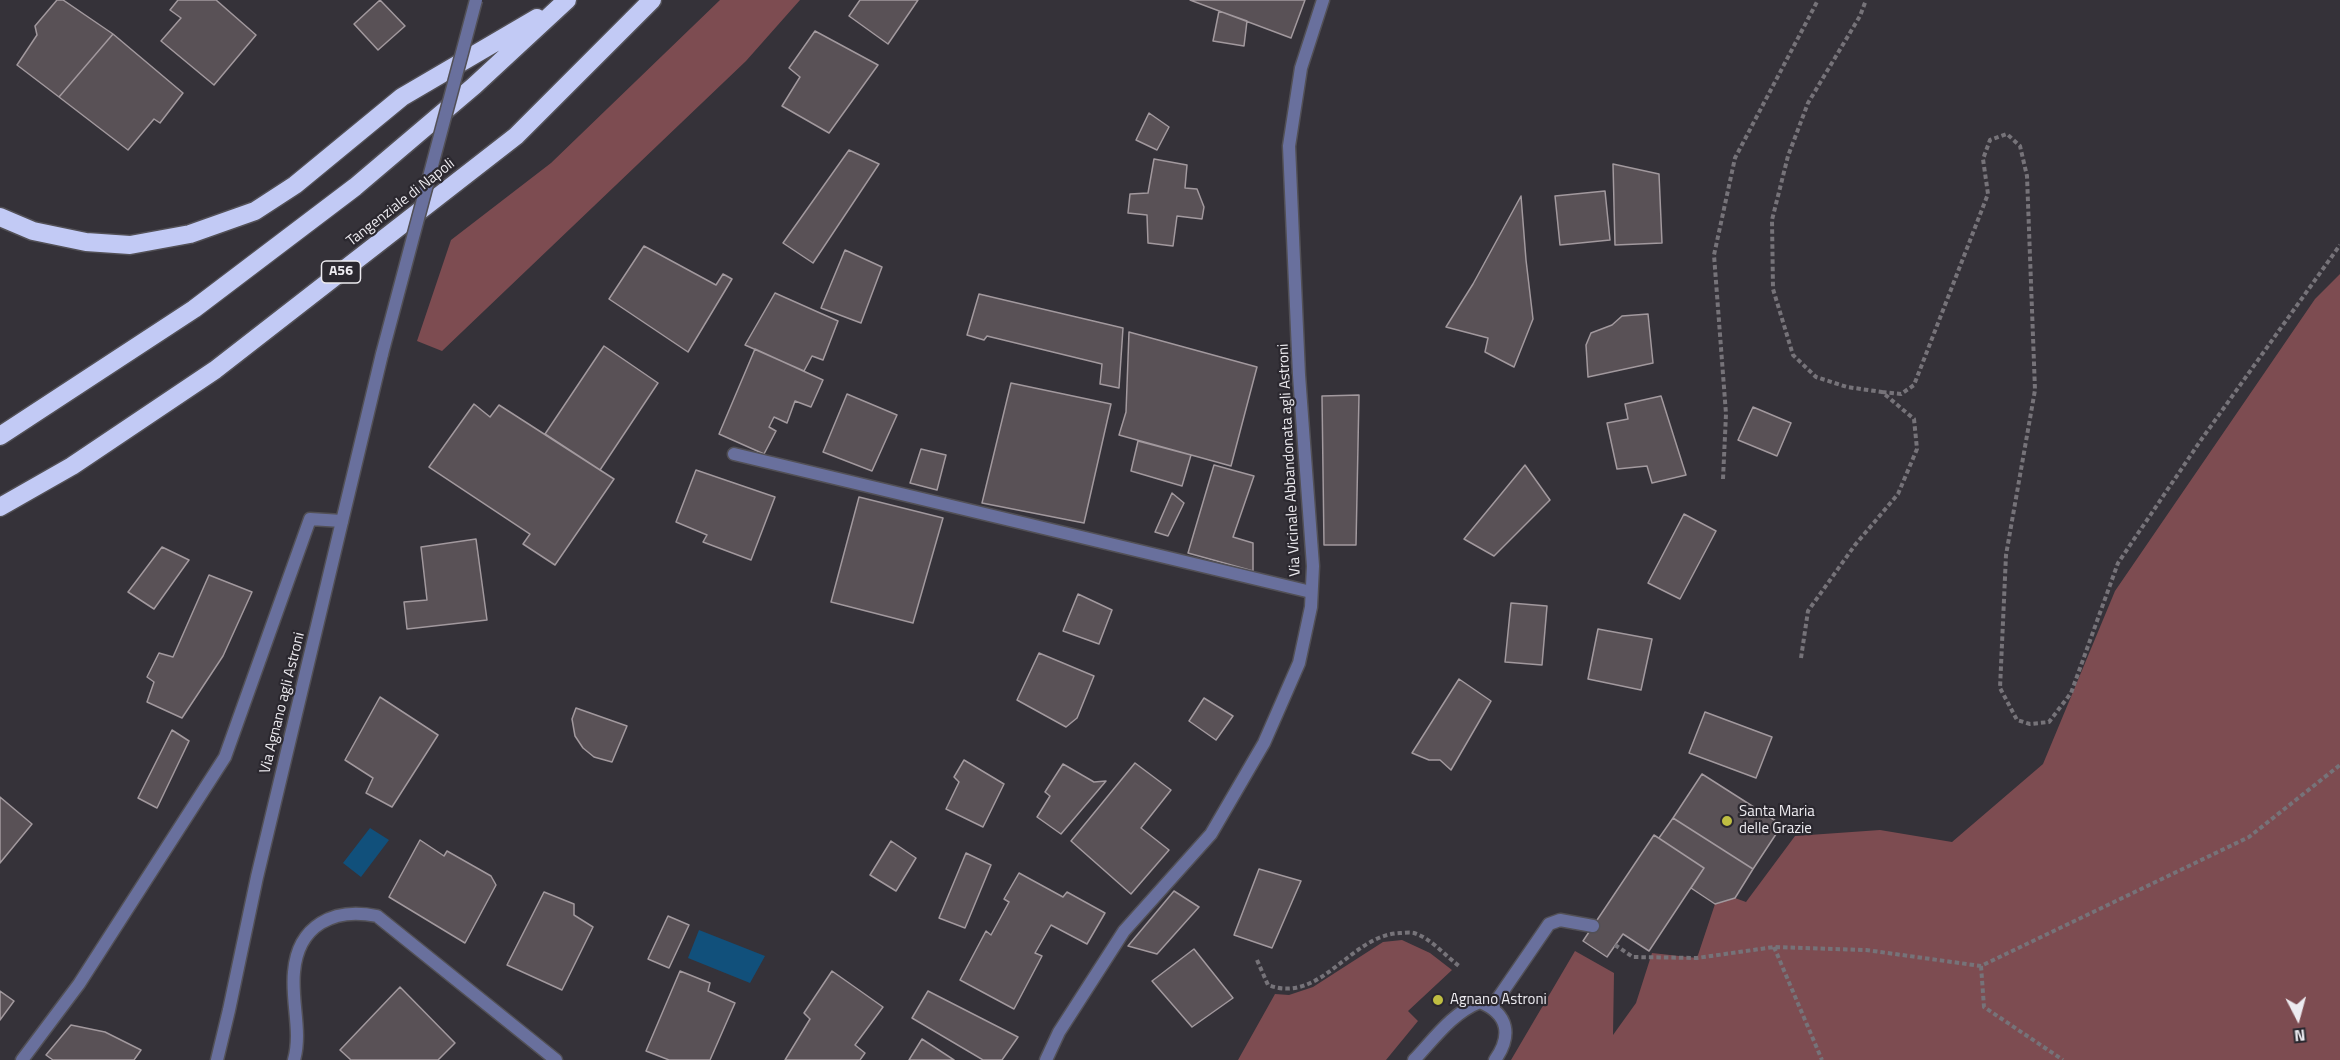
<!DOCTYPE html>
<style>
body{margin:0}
#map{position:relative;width:2340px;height:1060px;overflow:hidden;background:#353239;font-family:"Titillium Web",sans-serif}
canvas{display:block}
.north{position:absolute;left:2268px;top:988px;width:60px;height:60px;-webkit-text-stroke:4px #2b282f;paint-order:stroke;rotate:174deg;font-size:16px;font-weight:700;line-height:24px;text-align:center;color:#edebf0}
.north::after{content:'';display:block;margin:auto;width:21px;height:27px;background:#edebf0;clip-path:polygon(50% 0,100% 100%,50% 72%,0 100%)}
</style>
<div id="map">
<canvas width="2340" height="1060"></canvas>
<div class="north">N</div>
</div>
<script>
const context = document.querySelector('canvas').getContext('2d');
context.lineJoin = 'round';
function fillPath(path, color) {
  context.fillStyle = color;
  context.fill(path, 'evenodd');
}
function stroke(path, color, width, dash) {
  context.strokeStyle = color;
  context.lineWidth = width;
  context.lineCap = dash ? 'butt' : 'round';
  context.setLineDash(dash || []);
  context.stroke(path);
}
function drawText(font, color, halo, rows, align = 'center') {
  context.font = font + ' "Titillium Web",sans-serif';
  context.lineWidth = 4.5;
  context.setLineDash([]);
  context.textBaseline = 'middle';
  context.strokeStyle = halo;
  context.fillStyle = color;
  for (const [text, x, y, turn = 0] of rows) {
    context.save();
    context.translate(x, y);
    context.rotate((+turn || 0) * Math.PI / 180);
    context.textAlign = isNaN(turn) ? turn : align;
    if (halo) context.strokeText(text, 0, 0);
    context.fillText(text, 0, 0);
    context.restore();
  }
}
const green = new Path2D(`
 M720,0h80l-54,61 -304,290 -25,-10 34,-101 100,-77z
 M2340,274v786h-829l64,-109 39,22 -1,62 23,-32 16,-50 45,5 18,-54 20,-6 11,4 49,-66 85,-6 72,12 91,-78 72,-173 200,-292z
 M1402,940l28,13 22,17 -44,41 10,10 -32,39h-148l37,-66 14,1 24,-8 70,-45z`);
const water = new Path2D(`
 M370,828l19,12 -28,37 -18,-14z
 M699,930l66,26 -15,27 -62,-25z`);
const building = new Path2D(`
 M57,0h6l50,34 -54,63 -42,-32 20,-30 -2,-9z
 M178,0h38l40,35 -42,50 -53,-44 20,-23 -11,-8z
 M380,0l25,26 -27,24 -24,-26z
 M860,0h58l-30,44 -39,-28z
 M1190,0h115l-14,38z
 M1219,11l28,10 -3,25 -31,-5z
 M815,31l63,34 -49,68 -47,-27 18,-29 -11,-9z
 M113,34l70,59 -23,30 -6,-4 -26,31 -69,-53z
 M1149,113l20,14 -12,23 -21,-10z
 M849,150l30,14 -66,99 -30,-20z
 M1154,159l33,6 -2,23 12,1 7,18 -2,12 -25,-3 -4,30 -25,-3 -1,-28 -19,-2 2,-19 18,-1z
 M1613,164l46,10 3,69 -47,2z
 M1605,191l5,49 -50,5 -5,-49z
 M1521,196l5,64 7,59 -19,48 -29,-15 3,-14 -42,-11 27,-43z
 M644,246l72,39 7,-11 9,5 -44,73 -79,-53z
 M845,250l37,17 -21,56 -40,-15z
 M775,293l63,28 -15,39 -11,-4 -8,15 -59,-26z
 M979,294l144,34 -4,60 -19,-4 2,-20 -115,-28 -3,4 -17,-5z
 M1648,314l5,49 -65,14 -2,-32 5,-12 21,-8 10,-9z
 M1129,332l128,35 -26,99 -112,-31 7,-23z
 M604,346l54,37 -58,87 -55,-36z
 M755,349l68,31 -12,27 -16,-6 -8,22 -13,-6 -5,10 7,4 -12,23 -45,-20z
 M1011,383l100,21 -27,119 -102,-20z
 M847,394l50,21 -25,56 -49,-19z
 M1359,395l-3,150h-32l-2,-149z
 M1661,396l25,79 -34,8 -5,-17 -30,3 -10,-46 21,-4 -3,-15z
 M474,404l16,13 9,-12 115,74 -59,86 -32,-21 7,-10 -101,-67z
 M1753,407l38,16 -14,33 -39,-16z
 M1138,441l53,14 -9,31 -51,-15z
 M921,449l25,6 -9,35 -27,-7z
 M1214,465l40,11 -21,61 20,6v28l-65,-18z
 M1525,465l25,35 -56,56 -30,-17z
 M696,470l79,27 -24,63 -48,-18 4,-7 -31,-13z
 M1172,493l12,10 -16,33 -13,-4z
 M859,497l84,21 -30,105 -82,-21z
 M1684,514l32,17 -36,68 -32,-16z
 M476,539l11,81 -80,9 -3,-27 23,-2 -6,-53z
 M162,547l27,13 -35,49 -26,-17z
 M209,575l43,17 -29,64 -41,62 -35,-16 7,-20 -7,-5 12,-24 14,4z
 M1078,594l34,16 -13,34 -36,-13z
 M1511,603l36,3 -5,59 -37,-3z
 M1598,629l54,10 -11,51 -53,-11z
 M1039,653l55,23 -17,42 -11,9 -49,-27z
 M1459,679l32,22 -40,69 -11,-10h-11l-17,-7z
 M380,697l58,38 -46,72 -26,-14 7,-15 -28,-18z
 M1204,698l29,18 -17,24 -27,-19z
 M576,708l51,18 -15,36 -18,-5 -11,-9 -8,-12 -3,-17z
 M1705,712l67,25 -16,41 -67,-25z
 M172,730l17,11 -32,67 -19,-10z
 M964,760l40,24 -21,43 -37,-18 13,-27 -5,-5z
 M1135,763l36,27 -30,38 28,22 -38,44 -60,-53z
 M1063,764l31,18 12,-1 -45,53 -24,-17 13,-21 -5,-4z
 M1702,774l80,51 -29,44 -80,-51z
 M0,797l32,27 -32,39z
 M1673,818l80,51 -18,29 -20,6 -24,-16 13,-20 -45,-30z
 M1654,835l50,33 -55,83 -26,-17 -16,23 -24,-16z
 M420,840l24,16 3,-5 44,25 5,9 -31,58 -76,-46z
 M891,841l25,17 -20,33 -26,-16z
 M966,853l25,12 -26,63 -26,-10z
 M1259,869l42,12 -29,67 -38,-13z
 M1019,873l44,24 4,-5 38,21 -18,31 -36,-19 -16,28 7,3 -28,53 -54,-29 26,-49 5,4 18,-33 -5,-3z
 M1174,891l25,16 -42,47 -29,-8z
 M544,892l30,12v11l19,12 -31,63 -55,-25z
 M668,916l21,9 -20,43 -21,-9z
 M1194,949l39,49 -41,29 -40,-46z
 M680,971l30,12 -2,8 27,12 -25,57h-41l-23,-9z
 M832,971l51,36 -28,38 10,8 -5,7h-75l25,-41 -6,-6z
 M400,987l55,56 -17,17h-87l-11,-10z
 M0,991l14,10 -14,19z
 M928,991l90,46 -16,23h-19l-71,-42z
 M71,1025l34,7 36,18 -7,10h-81l-7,-5z
 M922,1039l32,21h-45z`);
const path = new Path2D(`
 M1882,392l19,2 13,-9 74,-191 -5,-35 7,-19 17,-6 13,12 7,30 8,214 -29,165 -6,133 17,32 13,4 19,-2 22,-29 47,-130 83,-123 139,-195
 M1723,479l3,-65 -12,-159 21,-97 83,-158
 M1801,658l7,-47 47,-66 43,-51 19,-45 -3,-30 -32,-27 -35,-5 -31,-10 -23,-22 -20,-66 -1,-69 16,-64 20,-53 52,-87 6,-16
 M1615,945l18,12 64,1 77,-11 92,3 115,16 268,-129 91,-72
 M1774,947l48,113
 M1257,960l11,25c53,20 82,-50 132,-52 4,0 10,-1 14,0 16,5 31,22 45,33
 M1981,966l3,41 79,53`);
const service = new Path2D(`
 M734,454l577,138
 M1492,1007l57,-83 11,-4 33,6
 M294,1060c8,-28 -3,-59 0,-88 4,-47 40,-65 83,-56l179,144`);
const minor = new Path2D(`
 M22,1060l57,-76 146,-227 85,-238 32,2
 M1046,1060l13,-28 65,-101 87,-97 53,-91 35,-80 12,-56 2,-41 -14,-191 -10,-229 12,-78 22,-68
 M1414,1060c20,-21 38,-47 66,-58 29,12 32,34 15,58`);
const tertiary = new Path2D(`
 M217,1060l12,-50 28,-133 125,-523`);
const motorway = new Path2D(`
 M0,217l33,14 53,11 44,3 60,-11 65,-23 40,-26 107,-88 135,-79
 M0,436l194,-127 161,-122 119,-101 93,-86
 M0,507l72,-41 143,-96 301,-234 136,-136`);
const tertiaryBridge = new Path2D(`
 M382,354l94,-354`);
const markers = [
 [1727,821,6,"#bfbe42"],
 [1438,1000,6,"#bfbe42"]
];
const shields = [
 [341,272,39]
];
const shieldNames = [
 ["A56",341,272]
];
const streetNames = [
 ["Tangenziale di Napoli",401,203,-38],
 ["Via Vicinale Abbandonata agli Astroni",1290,460,-93],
 ["Via Agnano agli Astroni",283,703,-76]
];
const poiNames = [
 ["Santa Maria",1739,812],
 ["delle Grazie",1739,829],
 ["Agnano Astroni",1450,1000]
];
fillPath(green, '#7d4c51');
fillPath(water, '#11507b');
fillPath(building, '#595156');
stroke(building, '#a2999e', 1.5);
stroke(service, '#525056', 15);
stroke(minor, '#525056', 15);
stroke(tertiary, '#525056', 15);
stroke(motorway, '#525056', 21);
stroke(path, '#767379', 4, [4.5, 3]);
stroke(service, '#69709d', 12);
stroke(minor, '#69709d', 12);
stroke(tertiary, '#69709d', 12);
stroke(motorway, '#c2caf5', 18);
stroke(tertiaryBridge, '#525056', 15, []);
stroke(tertiaryBridge, '#69709d', 12);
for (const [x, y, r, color] of markers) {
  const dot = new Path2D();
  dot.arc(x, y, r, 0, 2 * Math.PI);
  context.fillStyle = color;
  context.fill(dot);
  stroke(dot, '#2b282f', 2);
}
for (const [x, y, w] of shields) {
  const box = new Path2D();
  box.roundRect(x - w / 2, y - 11, w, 22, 4.5);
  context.fillStyle = '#2b282f';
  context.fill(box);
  stroke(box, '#edebf0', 1.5);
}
drawText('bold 14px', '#edebf0', null, shieldNames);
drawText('15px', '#edebf0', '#2b282f', streetNames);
drawText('15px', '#edebf0', '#2b282f', poiNames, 'left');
</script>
